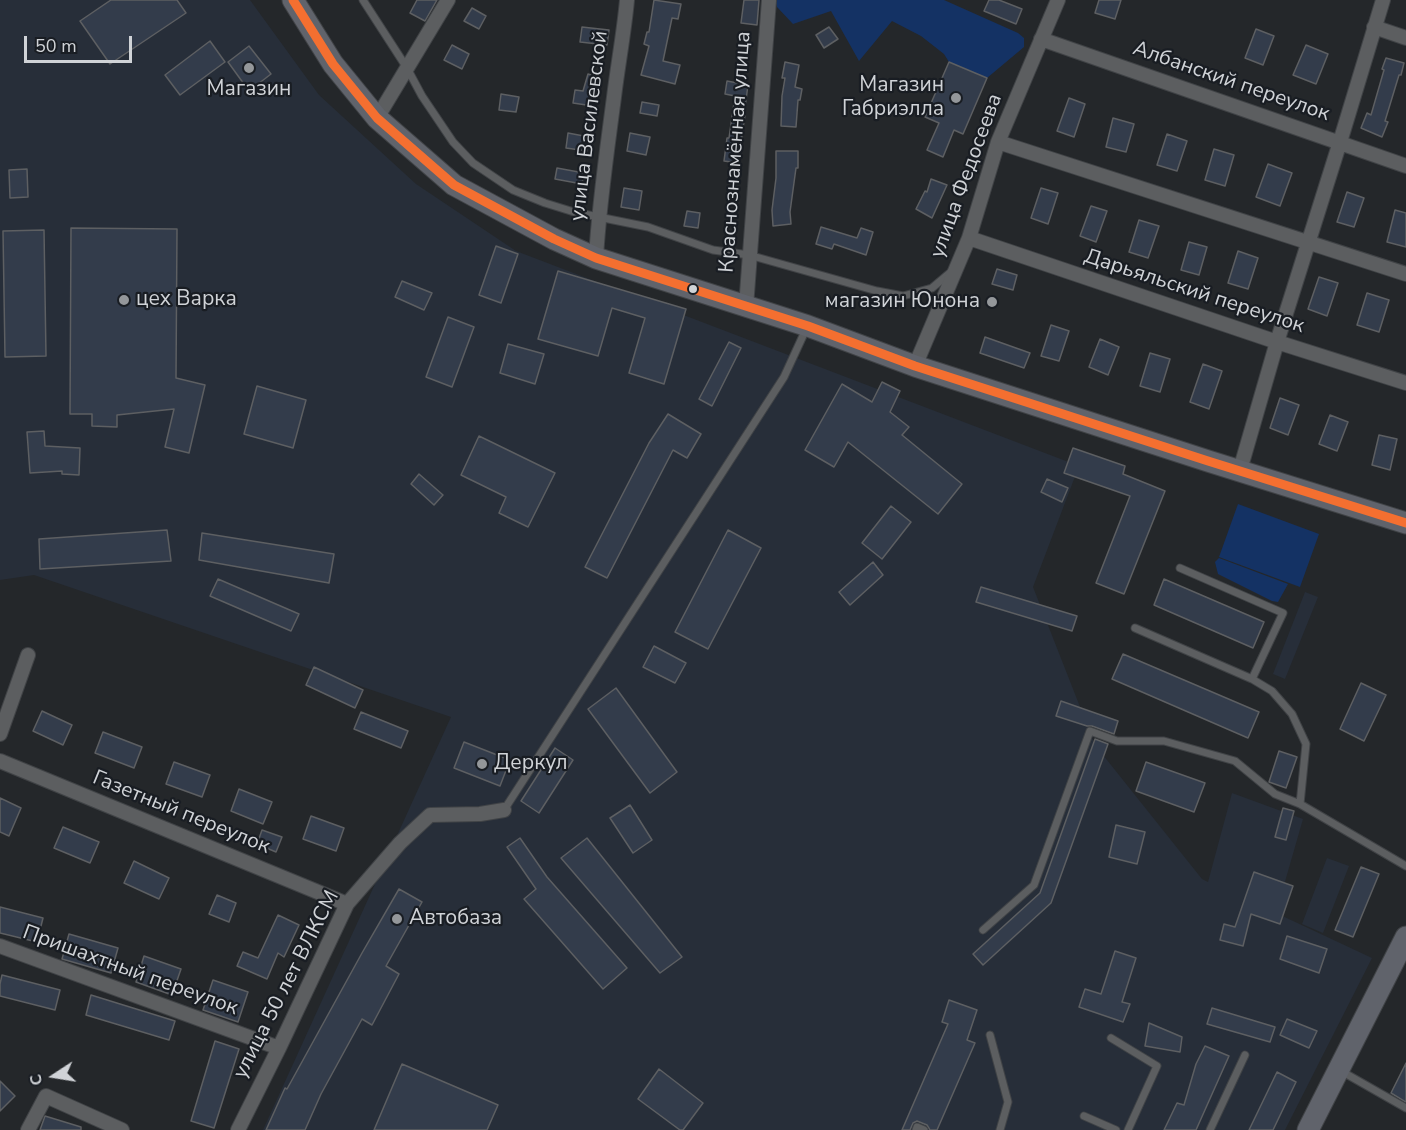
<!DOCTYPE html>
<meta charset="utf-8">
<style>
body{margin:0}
#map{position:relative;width:1406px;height:1130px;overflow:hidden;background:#24272a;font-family:"Nunito Sans",sans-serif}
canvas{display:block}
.north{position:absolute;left:24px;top:1046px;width:60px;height:60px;-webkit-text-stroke:4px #191d23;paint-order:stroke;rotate:258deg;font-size:16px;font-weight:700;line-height:24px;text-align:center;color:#d0d3d7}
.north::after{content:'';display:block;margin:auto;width:21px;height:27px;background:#d0d3d7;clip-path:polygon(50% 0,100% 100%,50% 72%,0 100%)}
.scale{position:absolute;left:24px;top:36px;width:108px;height:27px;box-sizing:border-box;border:3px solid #d0d3d7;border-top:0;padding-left:8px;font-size:18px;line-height:21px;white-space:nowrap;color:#d0d3d7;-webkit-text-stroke:4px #191d23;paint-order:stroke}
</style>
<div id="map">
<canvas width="1406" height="1130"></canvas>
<div class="north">С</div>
<div class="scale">50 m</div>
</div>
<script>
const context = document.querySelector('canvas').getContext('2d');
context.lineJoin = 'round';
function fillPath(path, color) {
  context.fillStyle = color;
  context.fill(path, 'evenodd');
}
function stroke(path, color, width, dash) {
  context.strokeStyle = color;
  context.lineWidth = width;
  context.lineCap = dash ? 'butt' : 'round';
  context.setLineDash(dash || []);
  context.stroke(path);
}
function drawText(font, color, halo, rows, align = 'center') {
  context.font = font + ' "Nunito Sans",sans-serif';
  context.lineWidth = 4.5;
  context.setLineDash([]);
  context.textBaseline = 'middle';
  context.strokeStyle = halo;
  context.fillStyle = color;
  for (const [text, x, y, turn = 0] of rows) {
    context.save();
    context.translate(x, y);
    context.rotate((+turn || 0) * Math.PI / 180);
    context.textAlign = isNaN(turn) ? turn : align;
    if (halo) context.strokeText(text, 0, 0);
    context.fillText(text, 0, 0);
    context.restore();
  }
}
const built = new Path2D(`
 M0,0h250l69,95 97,89 100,67 563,215 -46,121 62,158 107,134 6,3 24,-89 71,26 -27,94 96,45 -87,172h-1022l188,-413 -417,-142 -34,5z
 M1305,592l13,5 -33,82 -12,-5z
 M1327,858l22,8 -26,67 -21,-9z`);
const green = new Path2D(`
 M775,0h169l74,33 6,5v9l-37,31 -38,-16 -5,-8 -23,-18 -29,-15 -33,40 -28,-50 -38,13 -16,-17z
 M1238,504l81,30 -19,53 -81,-30z
 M1219,558l69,26 -10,18 -6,-1 -54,-27 -3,-12z`);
const building = new Path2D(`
 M111,0h66l9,13 -76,51 -30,-43z
 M417,0h20l-12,21 -15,-8z
 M654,0l27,4 -3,15 -6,-1 -9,43 17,4 -5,19 -34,-9 8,-29 -5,-2 3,-12h2z
 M744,0h15l-2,25 -16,-2z
 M989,0h10l23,9 -6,15 -32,-13z
 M1099,0h22l-6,19 -20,-6z
 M472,8l14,8 -7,13 -15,-8z
 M582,27l27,3 -2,15 -27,-3z
 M829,27l9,12 -14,9 -8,-13z
 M1256,29l18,7 -11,29 -18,-7z
 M210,41l15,21 -45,33 -15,-20z
 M452,45l17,9 -7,15 -18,-9z
 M1306,45l22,9 -12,30 -23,-9z
 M249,46l22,28 -22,17 -21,-29z
 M1386,58l18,5 -3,12h-2l-14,46 3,1 -6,15 -21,-9 6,-15 4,2 13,-45 -2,-1z
 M785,62l14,3 -4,22 7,2 -2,11h-2l-2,27 -15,-1 1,-30 3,-18h-3z
 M949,62l38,16 -24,56 -9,-4 -11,27 -16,-7 12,-27 -14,-6z
 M588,74l10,3 -5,29 -20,-3 2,-13 8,1z
 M727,81l21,4 -4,30h1l-7,48 -14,-2 3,-23h2l6,-42 -10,-2z
 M501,94l18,3 -3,15 -17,-2z
 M1069,98l16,6 -11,33 -17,-6z
 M642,102l17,3 -2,11 -17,-3z
 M1113,118l21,6 -8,28 -20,-5z
 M568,133l21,4 -2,14 -21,-3z
 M630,133l20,4 -4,18 -19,-4z
 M1167,134l20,7 -10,30 -20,-6z
 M1214,149l20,6 -9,31 -20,-6z
 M776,151h22v17h-2l-6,44 1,12 -18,2 -1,-16 4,-32z
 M1268,164l24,9 -12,33 -24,-9z
 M557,168l27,5 -2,11 -27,-5z
 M27,169l1,28 -18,1 -1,-28z
 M931,179l16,6 -15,33 -16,-9 9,-18 2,1z
 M624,188l18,3 -3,19 -18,-3z
 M1041,188l17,5 -10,31 -17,-6z
 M1347,192l17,6 -10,29 -17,-5z
 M1091,206l16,5 -11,31 -16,-6z
 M1395,210l11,3v34l-19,-5z
 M687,211l13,2 -2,15 -14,-2z
 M1139,220l20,6 -11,32 -19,-6z
 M821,227l36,11 4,-10 12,4 -7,23 -32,-11 -2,5 -16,-5z
 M71,228l106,1 -1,149 29,7 -16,68 -24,-6 9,-38 -57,6v12l-25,-1v-12h-22z
 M44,230l2,126 -41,1 -2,-126z
 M1189,242l18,5 -8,28 -18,-5z
 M496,246l22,8 -17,49 -22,-8z
 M1238,251l20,7 -10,31 -20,-6z
 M997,269l20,6 -4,15 -21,-6z
 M558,271l128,38 -22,75 -35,-11 16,-55 -33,-10 -14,48 -60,-17z
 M1319,277l19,6 -11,33 -19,-7z
 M402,281l30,12 -8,17 -29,-13z
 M1367,293l22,7 -10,32 -22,-7z
 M448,317l26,10 -22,60 -26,-10z
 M1051,325l18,6 -10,30 -18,-5z
 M985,337l45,16 -6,15 -44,-15z
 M1100,339l19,8 -11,28 -19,-8z
 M729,342l12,6 -29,58 -13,-7z
 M508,344l36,10 -9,30 -35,-11z
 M1150,353l20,6 -10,33 -20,-6z
 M1203,364l19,7 -13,38 -19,-7z
 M882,382l18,9 -10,21 19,15 -7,8 60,49 -24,30 -90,-72 -14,25 -29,-17 37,-66 30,18z
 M257,386l49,14 -13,48 -49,-14z
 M1280,398l19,7 -11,30 -18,-7z
 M668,414l33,20 -14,24 -14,-8 -66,128 -22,-11 64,-124z
 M1330,415l18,7 -11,29 -18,-7z
 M44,431l1,15 35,2 -1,27 -17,-1v-3l-32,2 -3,-41z
 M1379,435l18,4 -7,31 -18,-5z
 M479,436l76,37 -27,54 -29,-14 7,-16 -45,-22z
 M1073,448l52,18 -2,8 42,17 -41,103 -28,-11 34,-87 -66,-23z
 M419,474l24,21 -9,10 -23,-21z
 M1047,479l21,9 -6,14 -21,-10z
 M891,506l20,16 -29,37 -20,-16z
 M167,530l4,31 -131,8 -1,-30z
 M728,530l33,18 -53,101 -33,-17z
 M202,533l132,21 -5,29 -130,-23z
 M873,562l10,13 -33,30 -11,-13z
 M218,579l81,35 -8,17 -81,-35z
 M1164,579l100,43 -11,26 -99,-43z
 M981,587l96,29 -5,15 -96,-29z
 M654,646l32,17 -11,20 -32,-16z
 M1123,654l136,58 -11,26 -136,-59z
 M314,667l49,23 -8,18 -49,-23z
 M1361,683l25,12 -22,46 -24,-12z
 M616,688l61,84 -27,21 -62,-84z
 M1061,701l57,20 -4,13 -22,-8h-5l-31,-10z
 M42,711l30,14 -9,20 -30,-14z
 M361,712l47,19 -7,17 -47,-19z
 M103,732l39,15 -8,21 -39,-15z
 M1095,739l13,5 -57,159 -68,62 -10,-11 67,-61z
 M464,742l46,18 -10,26 -46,-18z
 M555,748l18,12 -34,53 -18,-12z
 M1279,751l18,6 -11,31 -17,-6z
 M174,762l36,13 -8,22 -36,-13z
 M1146,762l59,21 -11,29 -58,-21z
 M239,789l33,13 -9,22 -32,-13z
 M0,798l21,10 -12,28 -9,-4z
 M630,805l22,35 -19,13 -23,-35z
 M1283,808l11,3 -8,29 -11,-3z
 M311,816l33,12 -8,23 -33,-12z
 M1116,825l29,7 -8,32 -28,-7z
 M63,827l36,15 -9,21 -36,-15z
 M262,830l20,7 -6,15 -19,-8z
 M520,838l27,39 80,91 -24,21 -79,-90 12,-10 -29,-42z
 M587,838l95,119 -22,16 -99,-115z
 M134,861l35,17 -10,21 -35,-16z
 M1361,867l18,7 -26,63 -18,-7z
 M1254,872l39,14 -13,38 -29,-10 -8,32 -23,-6 4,-16 11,3z
 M399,889l23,13 -36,64 13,8 -27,51 -10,-6 -41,75 -16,36h-39l19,-42 2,1 75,-136z
 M217,895l19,8 -7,19 -20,-8z
 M0,907l43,11 -6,24 -37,-9z
 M278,915l21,10 -15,32 -6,-4 -11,26 -30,-13 6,-14 15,6z
 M69,934l49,14 -7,25 -49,-14z
 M1287,936l40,13 -8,24 -39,-14z
 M1115,951l21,7 -14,44 8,2 -7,18 -44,-15 6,-18 16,5z
 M144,956l37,13 -9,26 -36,-13z
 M2,975l58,15 -5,20 -55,-14v-12z
 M213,980l35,12 -10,30 -35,-12z
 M91,995l84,26 -6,19 -83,-25z
 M949,1000l28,10 -10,30 8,3 -38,87h-7l-3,-5 -10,-4 -4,2 -3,7h-8l46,-106 -6,-2z
 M1212,1008l63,19 -5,15 -63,-18z
 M1287,1019l30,12 -8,17 -29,-13z
 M1149,1023l33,14 -2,15 -35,-6z
 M215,1041l24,8 -25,79 -23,-7z
 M1205,1046l24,10 -33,74h-32l13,-27 7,2 12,-41z
 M1406,1063v39l-15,-9z
 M402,1064l96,41 -11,25h-113z
 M659,1069l44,34 -20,27h-3l-42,-31z
 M1277,1072l19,10 -23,48h-24z
 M0,1081l15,15 -15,15z
 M45,1116l36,11v3h-41z`);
const service = new Path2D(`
 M363,0l44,68 15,28 31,46 20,21 40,27 32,13 29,9 74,15 65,23 36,5 128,36 26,5 29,-8 19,-16
 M1180,568l103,45 -31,66 20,12 20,23 14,30 -6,60 106,62
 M1135,628l117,51
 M504,810l280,-433 23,-50
 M983,930l51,-45 56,-154 27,10h47l71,20 40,33 25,10
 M990,1035l18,67 -8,28
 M1111,1038l46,28 -29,64
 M1341,1071l65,37
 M1084,1116l32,14
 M916,1130l1,-3 7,3
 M1210,1130l35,-75`);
const minor = new Path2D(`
 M1374,27l32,11
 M1041,39l365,127
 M377,118l71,-118
 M998,142l408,132
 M969,238l308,104 129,41
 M596,258c3,-54 11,-107 18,-161 4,-33 10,-64 13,-97
 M746,307l23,-307
 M915,366l54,-128 29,-96 60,-142
 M1240,470l37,-128 63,-200 43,-142
 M0,734l28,-79
 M0,761l347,143
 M0,946l279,102
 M28,1130l18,-34 76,34
 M238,1130l41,-82 68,-144 53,-61 30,-28 50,-1 24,-4`);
const primary = new Path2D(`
 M293,0l40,64 44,54 77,67 100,54 42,19 212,68 107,40 293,95 198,62
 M1308,1130l98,-193`);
const bus1 = new Path2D(`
 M293,0l40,64 44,54 77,67 100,54 42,19 212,68 107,40 293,95 198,62`);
const markers = [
 [249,68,6,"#94979a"],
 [956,98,6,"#94979a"],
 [693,289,5,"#d0d3d7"],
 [124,300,6,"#94979a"],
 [992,302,6,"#94979a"],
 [482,764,6,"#94979a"],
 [397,919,6,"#94979a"]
];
const streetNames = [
 ["Албанский переулок",1231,82,19],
 ["улица Василевской",590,126,-83],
 ["Краснознамённая улица",736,152,-86],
 ["улица Федосеева",967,176,-70],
 ["Дарьяльский переулок",1194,292,18],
 ["Газетный переулок",181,813,22],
 ["Пришахтный переулок",130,971,20],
 ["улица 50 лет ВЛКСМ",287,985,-63]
];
const poiNames = [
 ["Магазин",944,86,"right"],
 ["Габриэлла",944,110,"right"],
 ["Магазин",249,90,"center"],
 ["цех Варка",136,300],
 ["магазин Юнона",980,302,"right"],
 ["Деркул",494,764],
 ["Автобаза",409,919]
];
fillPath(built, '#272e39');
fillPath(green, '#143264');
fillPath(building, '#333c4b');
stroke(building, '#5d5f62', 1.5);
stroke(service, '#404346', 9);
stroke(minor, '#404346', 16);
stroke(primary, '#404346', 23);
stroke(service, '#5c5e60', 7);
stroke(minor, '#5c5e60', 14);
stroke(primary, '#60636b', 21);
stroke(bus1, '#f46f30', 9);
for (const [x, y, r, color] of markers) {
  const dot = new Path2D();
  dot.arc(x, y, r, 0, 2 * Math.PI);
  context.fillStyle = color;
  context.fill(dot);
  stroke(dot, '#191d23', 2);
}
drawText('21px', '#d0d3d7', '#191d23', streetNames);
drawText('21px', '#d0d3d7', '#191d23', poiNames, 'left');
</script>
